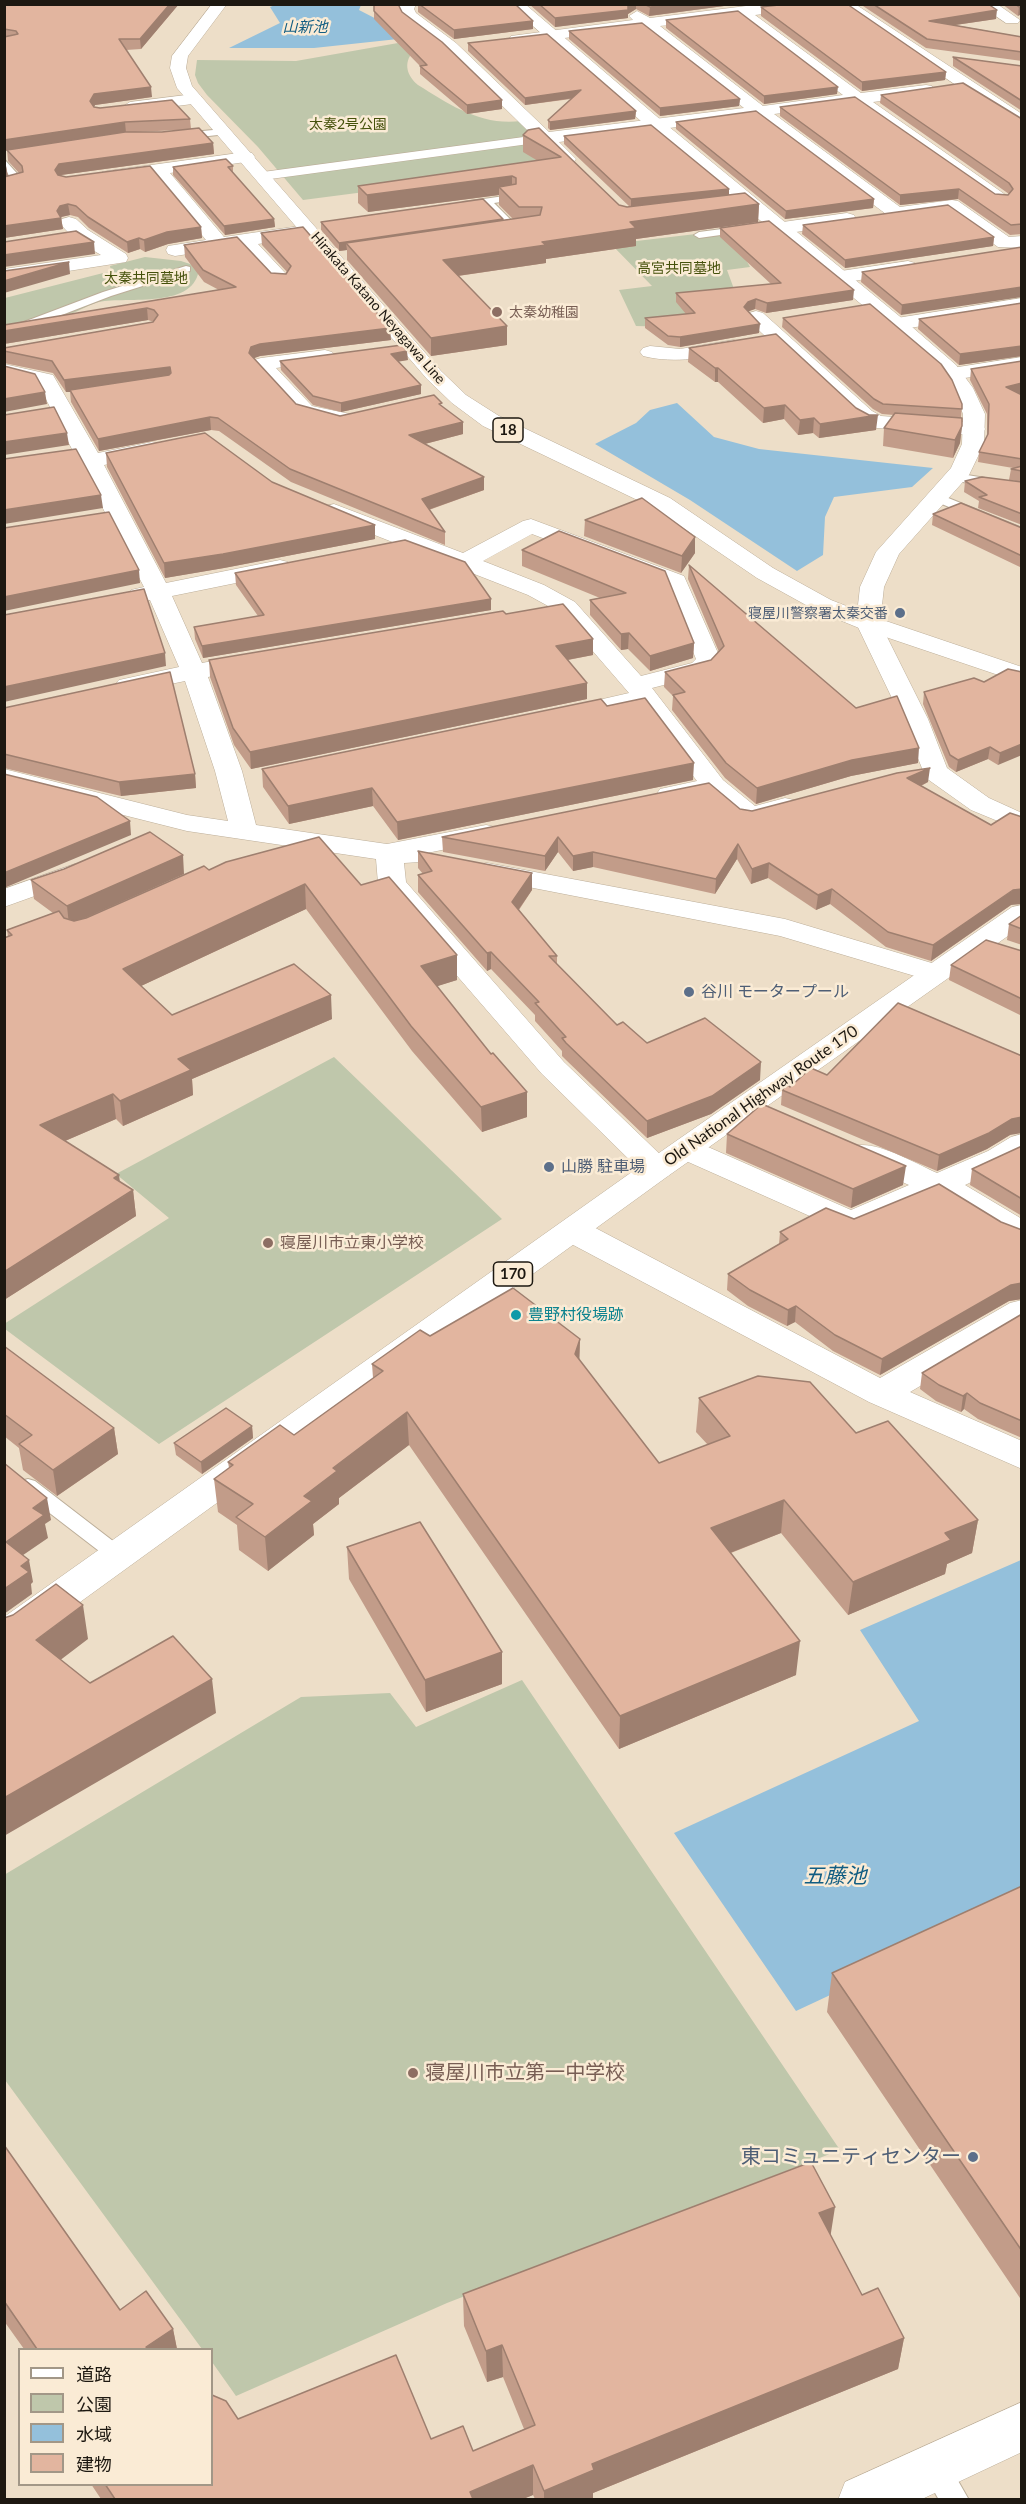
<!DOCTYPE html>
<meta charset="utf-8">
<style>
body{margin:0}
#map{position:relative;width:1026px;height:2504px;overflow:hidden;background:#eddec8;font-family:Lato,"Noto Sans JP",sans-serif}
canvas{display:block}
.frame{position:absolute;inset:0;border:6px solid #1d1811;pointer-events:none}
.legend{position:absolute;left:18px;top:2348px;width:195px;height:138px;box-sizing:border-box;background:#faebd5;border:2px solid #a29787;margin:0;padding:8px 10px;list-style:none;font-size:18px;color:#1d1811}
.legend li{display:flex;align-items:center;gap:12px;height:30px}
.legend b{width:30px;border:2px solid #a29787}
</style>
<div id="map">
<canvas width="1026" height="2504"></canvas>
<div class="frame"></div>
<ul class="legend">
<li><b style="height:8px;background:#fff"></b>道路</li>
<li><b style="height:16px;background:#bfc7ab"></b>公園</li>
<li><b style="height:16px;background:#94c0db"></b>水域</li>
<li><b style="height:16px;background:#e2b59f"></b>建物</li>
</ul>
</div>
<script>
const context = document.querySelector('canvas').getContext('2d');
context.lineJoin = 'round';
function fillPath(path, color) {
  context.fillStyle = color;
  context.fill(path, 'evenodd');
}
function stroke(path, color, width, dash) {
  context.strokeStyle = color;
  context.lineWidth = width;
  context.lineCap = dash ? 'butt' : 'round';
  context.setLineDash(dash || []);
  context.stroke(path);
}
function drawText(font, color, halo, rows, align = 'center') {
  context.font = font + ' Lato,"Noto Sans JP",sans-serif';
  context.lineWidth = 5;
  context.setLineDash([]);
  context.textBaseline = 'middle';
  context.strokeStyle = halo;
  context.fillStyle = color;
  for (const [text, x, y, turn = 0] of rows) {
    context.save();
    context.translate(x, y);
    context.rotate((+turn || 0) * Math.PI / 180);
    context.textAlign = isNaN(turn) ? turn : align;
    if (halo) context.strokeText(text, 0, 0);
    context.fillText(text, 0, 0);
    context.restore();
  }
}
const green = new Path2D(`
 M398,43l15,9c-10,11 -6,24 5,33 32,20 63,41 103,36l41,42 -51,10 -208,27 -45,-53 -51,-52 -9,-12 -3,-8 2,-15 99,1z
 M730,230l20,37 -23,3 7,19 -25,39 -73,-2 -17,-36 33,-4 -41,-42z
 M145,257l36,4 18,6c-2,43 -72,29 -100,35 -9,2 -18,8 -26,11 -22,8 -45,12 -68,15v-30l106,-27 -1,-5z
 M334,1057l168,162 -343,225 -154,-115 -1,-5 165,-106 -53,-44z
 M522,1680l318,470 -393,153 -211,93 -24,-34v-12l-10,-1 -197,-269 -1,-205 297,-178 89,-4 26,34z`);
const water = new Path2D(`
 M275,5h86l-2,5 33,17 6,12 -84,9h-85l51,-25 -10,-16z
 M677,403l37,34 45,12 174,19 -21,19 -78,10 -9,20 -2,38 -26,16 -107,-71 -95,-56 41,-21 14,-13z
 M1021,1560v346l-225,105 -122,-178 245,-112 -59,-91z`);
const service = new Path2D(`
 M224,129l5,3 -2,2 -46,5 -5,-3 5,-3z
 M4,159l18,20v4l-18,3v-6l8,-1 -8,-10z
 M511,195l3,1v4l-20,3 26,26v4l-4,1 -32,-29 -21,3 -5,-3 5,-3z
 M745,226l5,3 -1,2 -50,7 -5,-3 5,-3z
 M186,266l4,1v4l-79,25 -83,32 -24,5v-6l17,-4 82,-31z
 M955,473l67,11v8l-71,-12 -2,-3z
 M936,493l86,35v9l-90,-37v-6z
 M28,1479l7,2 91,70 3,5 -3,5 -7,3 -7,-3 -91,-70 -3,-5 3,-5z
 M935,2454l10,4 24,42h-30l-18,-32 4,-10z`);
const pedestrian = new Path2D(`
 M546,134l5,1 2,3 -2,3 -288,39 -7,-4 7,-4z`);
const minor = new Path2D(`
 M400,4h16l-2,5 2,4 40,30 93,89 195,-24 -101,-80 -126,16 -8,-5 2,-3 122,-16 -4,-4 8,-5 13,7 112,-14h49l-7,5 -49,6 106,78 65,-8 6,1 2,4 -2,4 -59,8 137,96 -3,4h-12l-140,-98 -81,10 126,93 52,-7 6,1 51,36 13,-1v12l-24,-1 -50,-36 -52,8 -6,-2 -134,-100 -197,25 17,17 -3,4h-12l-117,-114 -40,-30 -6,-10zM738,17l105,78 -80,11 -103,-80z
 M837,4h18l167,110v13l-6,-1z
 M978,4h19l23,16 -2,3h-12z
 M194,94l6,1 2,4 -2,4 -70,9 -8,-5 8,-5z
 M246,152l6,1 3,4 -3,4 -82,12 54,64 83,-12 7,2 2,4 -2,4 -56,9 29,31 3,4 -3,4h-14l-33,-37 -65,10 -7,-2 -2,-4 2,-4 38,-6 -53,-65 -45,6 -6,-1 -3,-4 3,-4 6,-1z
 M847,213l7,2 2,4 -2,4 -71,11 -7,-2 -2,-4 2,-4 7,-2z
 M69,217l7,2 12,11 38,24 2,4 -2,4 -122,19v-12l97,-14c-15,-9 -31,-18 -41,-32l2,-4z
 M908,261l7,2 3,4 -3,4 -74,12 -7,-2 -3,-4 3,-4 7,-2z
 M1022,298v12l-125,20 -7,-2 -3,-4 3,-4 7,-2z
 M756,311l7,2 109,98 9,5 93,7 8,1 3,5 -3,5 -8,1 -97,-7 -21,-7 -107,-100 -3,-4 3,-4z
 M734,340l7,2 3,4 -3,4c-32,8 -66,14 -98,6l-3,-4 3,-4 7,-2 30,3z
 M325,350l7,2 3,4 -3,4 -56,8 36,38 38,8 3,5 -3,5 -8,1 -44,-10 -47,-51 3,-4 7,-2z
 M1022,357v12l-70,11 -7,-2 -3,-4 3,-4 7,-2z
 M4,364l49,11 45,78 54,-11 8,2 3,5 -3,5 -56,11 62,118 114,-23 8,2 4,5 -4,5 -8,2 -108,22 30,67 52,-10 9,2 3,5 -3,5 -55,12 34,94 14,54 131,19 99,-19 10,2 4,6 -4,6 -74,15 2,2 -4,6 -16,1 2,19 158,180 104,100 5,7 -5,7 -11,3 -11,-3 -104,-102 -160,-185 -4,-6 -2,-24 -189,-28 -183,-46v-16l183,46 41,6 -13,-50 -30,-90 -57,12 -9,-3 -4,-5 4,-5 60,-13 -29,-67 -11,2 -8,-2 -4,-5 4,-5 13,-3 -106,-203 -34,-8z
 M334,504l129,49 60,-32 8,-2 153,57 37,84 -11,13 -58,15 71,92 32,26 30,-8 9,2 4,6 -4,6c-51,14 -44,18 -85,-17l-40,8 -9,-2 -4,-6 4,-6 37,-8 -57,-75 -76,17 -9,-3 -4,-5 4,-5 74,-17 -70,-81 -31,-17 -202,-79 -3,-5 3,-5zM532,534l134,51 30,74 -4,4 -51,13 -66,-74 -31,-17 -61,-24z
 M487,863l298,56 160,48 5,6 -5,6 -10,3 -155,-46 -303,-59 -4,-6 4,-6z
 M75,864l10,2 4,6 -4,6 -81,29v-18z
 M1022,1134v24l-57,27 57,34v27c-31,-9 -56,-36 -85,-49l-74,32 -12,4 -12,-4 -162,-72 -5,-7 5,-7 11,-3 11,3 152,67 58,-25 -56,-25 -5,-7 5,-7c24,-6 61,17 84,27l51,-22 23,-14z
 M574,1220l12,3 294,155 130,-75 12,-3v26l-112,66 112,49v28l-153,-67 -307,-163 -4,-8 4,-8z
 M1022,2402v50l-102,48h-82l7,-18z`);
const tertiary = new Path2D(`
 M508,4h17l137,117 242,199 52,45 17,23 12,26 -1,30 -15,31 -70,79 -15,33 -4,36 48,96 19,49 42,30 33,15v18l-51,-21 -45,-32 -24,-59 -46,-96 4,-36 16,-35 75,-84 11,-24 1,-30 -10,-25 -11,-16 -52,-45 -240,-199z`);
const primary = new Path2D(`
 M212,4h15l-39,52 -2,12 6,18 249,285 25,24 33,21 171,82 103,70 58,32 46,18 145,49v16l-163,-55 -44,-18 -58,-32 -103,-70 -171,-82 -31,-23 -25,-24 -250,-291 -7,-20 2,-12z`);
const trunk = new Path2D(`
 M1022,905v21l-354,250 -650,471 -14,5v-35l642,-455 366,-255z`);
const wall = new Path2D(`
 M4,4h175l-38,45 -15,1 26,47 -57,8 -1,2 96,12 1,10 22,14 1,11 -153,21 -1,1 141,51 1,11 -34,6 -23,8 -5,-3 -12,4 -39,-25 -11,-11 -8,-2 -9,2 2,12 -59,9 2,-72 2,10 11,-3 -11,-12 -1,-11 -3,1zM180,130l-18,2h-27z
 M374,4l28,8 100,97 -35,5 -47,-40v-8l-46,-47z
 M418,4h97l18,25 -79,10 -36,-27z
 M529,4h210l-90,12 -13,-7 -8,5v4l-73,9z
 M860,4h128l8,15 -41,6 67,12v24l-96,-13z
 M1002,4h20l-4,12z
 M761,7l185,65 -1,8 -83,11 -101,-75z
 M666,20l171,74 -73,10 -98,-76z
 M569,31l171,68 -1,7 -79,10 -91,-77z
 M468,43l168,68 -1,8 -85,11 -2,-2v-8l23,-21 -46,6 -57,-54z
 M953,57l69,9v45l-69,-45z
 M881,95l141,24v115l-12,1 -52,-36 -58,6 -120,-89v-9l215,87 13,1 1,-1 -129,-91z
 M676,122l198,77 -1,9 -88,11 -109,-90z
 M528,130l91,75 8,2h3l-66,-63v-8l165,59 30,9 -1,18 -122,17v7l-90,13v4l-88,13 49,50v19l-76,11 -84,-96v-10l-8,1 -18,-21v-8l182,-2 10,-1 -14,-14v-10l-131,17 -10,-9v-17l180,-25 -15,-9v-17z
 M233,166v7l41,46 1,8 -50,8 -52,-60v-8z
 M803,225l191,12 -1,9 -148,22 -43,-34z
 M720,228l133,72 -87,13 -11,-4 -7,2 11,22 -79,14 -12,-2 -23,-17v-10l41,-4 -10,-12v-9l95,-9 -51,-47z
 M261,233l130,107 -131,16 -7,2 43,46 44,12 102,-9 21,27 -38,10 59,46 -55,20 16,22v13l-154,-63 -72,-51 -8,-1 -112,21 -28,-49 -1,-10h-4l-13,-19 -49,-10v-15l150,-26 -6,-2 -144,24 215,-54 -15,-8 -19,-25 -1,-12 87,28 15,1 1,-2 -25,-27z
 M1022,247l-121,68 -40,-33 1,-10z
 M1022,303v53l-63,9 -41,-36 1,-10z
 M783,318l179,86 -1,14 1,8 -2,17 -7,15 -70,-12 1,-18 10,-13 -12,-1 -9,-5 -91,-82z
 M689,348l187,82 -57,8 -6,-5 -15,2 -14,-16 -21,4 -45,-41h-3l-27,-20z
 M408,360l-10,1 23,24v9l-80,18 -28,-7 -32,-35 -1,-9z
 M1022,361v32h-4l4,2v87l-13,-2 2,-11 2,-1 -35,-6 1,-10 8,-16v-22l-17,-34 1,-11z
 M106,453l166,29 103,57 -151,29 -59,10 -58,-111z
 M965,481l57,1v43l-44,-17 1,-7 -15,-9z
 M933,514l89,14v40l-90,-43z
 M585,520l110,33 -14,20 -97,-37z
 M559,531l135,112 -1,15 -43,13 -22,-22 -7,1 -31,-35v-15l10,-2 -78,-32v-16z
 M689,565l229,198 -67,13 -95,28 -31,-26 -53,-68 1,-14 -9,-9 1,-15 46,-12 8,-8 -31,-73z
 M235,573l256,26v11l-288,48 -8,-19 -1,-12 64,-11 -22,-31z
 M506,614l87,41 -25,5 19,39 -336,70 -17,-24 -24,-68 -1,-17z
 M1022,672l-24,93 -10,-6 -32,13 -7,-5 -26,-63 1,-12 60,-10z
 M607,706l86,74 -295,60 -25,-34 -84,18 -26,-37 -1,-18z
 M4,708l191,66 1,14 -75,8 -117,-28z
 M928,782l-7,4 90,119 -80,56 -45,-14 -56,-43 -14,6 -48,-32 -17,6 -14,-25 -22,35 -122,-27 -20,4 -15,-19 -13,19 -102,-19 -1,-15 298,-28 12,2z
 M418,851l114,39 -13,20 38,46v8l60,61 30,18 113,37 -49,34 -64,24 -81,-78 -4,-4v-5l-27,-30v-6l-44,-46 -4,2 -69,-79v-17l5,-1 -5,-6z
 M209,870l152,15 96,70v25l-20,6 90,131 -45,15 -70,-81 -106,-142 -165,77 31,29 160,4 -140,60 1,16 -70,31 -7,-7 -51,22 55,41 13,8 3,26 -132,84 4,-363 -1,-7 46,-17 -19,-14 -3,-19 153,-6 -98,44z
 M1022,915v30l-15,-5 2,-16z
 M1022,951v65l-73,-36 2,-15z
 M827,1075l183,60 -23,14 -50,22 -156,-66 1,-15z
 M727,1134l176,51 -52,23 -125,-55z
 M1022,1146v70l-52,-31 2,-16z
 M854,1219l147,3 21,8v69l-13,2 -129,74 -47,-24 -38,-29 -8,4 -39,-20 -21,-16 1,-16 51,-30 1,-12z
 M1022,1314v124l-44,-19 -14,-10 -3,3 -25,-11 -16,-12 2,-16z
 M430,1336l150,3 -1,21 80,103 49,-18 -12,-13 3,-34 157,35 122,87 -6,33 -25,11 -2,10 -97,41 -67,-82 -50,20 65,122 -177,74 -210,-304 -70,53v6l-26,20 1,11 -46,36 -29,-21 -2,-25 -19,-13 -4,-33 15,-11 -1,-6 66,-27 79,-57 -1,-14z
 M4,1346l110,82 4,26 -61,42 -34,-26 -4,-22 -15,-12z
 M252,1426l1,12 -51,36 -26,-19 -2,-12z
 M347,1547l155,105v32l-76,28 -77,-133z
 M1022,1886v415l-195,-289 5,-39z
 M4,2145l116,165 53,19 4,20h-153l-20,-28z
 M830,2234l32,61 42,43 -6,31 -305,124v6h-58l-2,-4 -10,4h-422l-10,-15h121l26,-65 193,20 42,12 51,-22 -21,-52 -16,5 -23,-56 -1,-32z`);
const shadedWall = new Path2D(`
 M170,4h9l-38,45 -1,-10z
 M630,4h6v5l-8,5v4l-73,9v-9l73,-12z
 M672,4h67l-90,12 1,-9z
 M1022,6v8l-4,2 1,-9z
 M997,10l-1,9 -68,10 1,-8z
 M533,21v8l-79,10v-9z
 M946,72l-1,8 -83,11v-9z
 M151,87l1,10 -57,8 -4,7 -1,-11 4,-7z
 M838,87l-1,7 -73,10v-8z
 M581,90v7l-56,8v-7z
 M740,99l-1,7 -79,10v-8z
 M502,100v9l-35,5v-9z
 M636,111l-1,8 -85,11v-8z
 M125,122l1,11 -122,18v-11z
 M213,143l1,11 -153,21 -5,6 -1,-11 4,-6z
 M6,166l2,11 -4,1v-11z
 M512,176v17l-13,-6v8l-131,17 -1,-17z
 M729,189v8l-98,11v-9z
 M959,189l-1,10 -58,6v-10z
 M874,199l-1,9 -88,11 1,-8z
 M68,204l2,11 -9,2v1l2,11 -59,9v-12l53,-15 3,-5z
 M759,204l-1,18 -122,17v7l-90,13v4l-103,15v-18l99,-18 88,-20z
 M274,219l1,8 -50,8 -1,-9z
 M503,219v8l-157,16 1,7 -8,1v-8z
 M201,227l1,11 -34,6 -23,8 -1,-12 23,-8z
 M994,237l-1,9 -148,22v-8z
 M139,238l1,11 -12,4 -1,-11z
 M94,242l1,12 -91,13v-12z
 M69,262l1,12 -66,19v-12z
 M1022,287v10l-121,18 1,-10z
 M854,290l-1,10 -87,13 1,-10z
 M756,299l-1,10 -8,3 -3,-5 4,-5z
 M147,308l1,12 -144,24v-13z
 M760,324l-1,9 -79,14v-10z
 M507,326v19l-76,11v-18z
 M390,328l1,12 -131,16 -8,3 -3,-6 2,-6 9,-3z
 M1022,346v10l-63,9 1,-11z
 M407,351l1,9 -17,3v-9z
 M170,367l1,12 -101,11v2h-4l-2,-12z
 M715,368h3v14h-3z
 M1022,383v10l-18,4 2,-10z
 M421,385v9l-80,18v-9z
 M45,392l2,12 -43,8v-13z
 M785,405l-1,14 -21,4 1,-15z
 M878,415l-2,15 -57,8 1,-14z
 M210,417l1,13 -112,21 -1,-12z
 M814,418l-1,15 -15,2 2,-15z
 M463,422v12l-54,14v-13z
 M962,426l-2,17 -7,15 2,-18z
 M67,433l2,12 -65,10v-13z
 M484,477v13l-62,22v-13z
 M101,495l2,13 -99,16v-14z
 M375,525v14l-151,29 -59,10 -1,-15z
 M695,537v16l-14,20 1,-17z
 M139,570l1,13 -136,28v-14z
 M491,599v11l-288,48 -1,-12z
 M629,633l-1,16 -7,1v-16z
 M593,639v16l-37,7v-16z
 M694,643l-1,15 -43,13v-15z
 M165,653l1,13 -162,36v-15z
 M587,683v16l-336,70 -1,-17z
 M1022,744v11l-24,10 2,-12z
 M990,747l-2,12 -32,13 2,-12z
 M919,748l-1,15 -67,13 -95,28 1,-16 95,-28z
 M694,763l-1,17 -295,60 -1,-18z
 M930,768l-2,14 -22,11 1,-15z
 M195,774l1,14 -75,8 -2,-14z
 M372,788l1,18 -84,18 -1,-18z
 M130,821l1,14 -127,53v-15z
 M558,837v15l-13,19v-15z
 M738,844l-1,15 -22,35 1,-15z
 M593,852v15l-20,4v-15z
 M183,855l1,19 -115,51 -2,-19z
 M769,863l-1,15 -17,6 1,-15z
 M532,873v17l-20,29v-17z
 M305,884l1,25 -180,84 -3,-24z
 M832,889l-2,15 -14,6 2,-15z
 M1022,889v15l-11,1 -80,56 2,-16 80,-55z
 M491,952v17l-4,2v-18z
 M457,955v25l-35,11 -1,-25z
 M331,995l1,24 -140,60 1,16 -70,31 -3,-25 58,-42z
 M761,1062l-1,18 -49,34 -64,24v-17z
 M527,1092v25l-45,15 -1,-25z
 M113,1094l3,25 -72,31 -4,-25z
 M1022,1117v16l-12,2 -23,14 -50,22 2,-16 73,-36z
 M906,1166l-3,19 -52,23 2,-19z
 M119,1175l3,23 11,-8 3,26 -132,84v-28l110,-94z
 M1022,1283v16l-13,2 -129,74 2,-16 129,-74z
 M796,1306l-1,16 -8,4 1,-16z
 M580,1339l-1,33 -4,-18z
 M967,1393l-3,16 -3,3 2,-16z
 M407,1412l2,33 -70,53v6l-26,20 1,11 -46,36 -3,-34 39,-41 29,-28z
 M252,1426l1,12 -51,36 -1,-12z
 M114,1428l4,26 -61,42 -4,-26z
 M47,1498l4,22 -6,4 3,14 -38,26 -4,-22 27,-34z
 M784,1500l-3,33 -72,28 2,-33z
 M978,1520l-6,33 -25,11 -2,10 -97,41 5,-33 92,-49z
 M29,1560l4,22 -2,2 1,10 -28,20v-25l17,-23z
 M83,1605l5,34 -46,35 -6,-34z
 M800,1641l-4,34 -177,74 1,-33z
 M502,1652v32l-76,28 -1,-32z
 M212,1679l4,34 -212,123v-38z
 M835,2207l-5,32 -11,-26z
 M173,2329l4,20h-30l-1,-2z
 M904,2338l-6,31 -305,124v6h-49v-8l48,-27z
 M502,2345l1,32 -16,5 -1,-31z
 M533,2465v30l-10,4h-53v-7z`);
const building = new Path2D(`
 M4,4h166l-30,35h-21l32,48 -57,7 -4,7 4,6 6,1 72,-8 18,19 -65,3 -121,18v-103l14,-3 -2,-3 -12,-2z
 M374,4h24l4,8 40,30 60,58 -35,5 -47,-39 7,-1 -53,-54z
 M419,4h96l18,17 -79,9z
 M539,4h91l-2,2v4l-73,8z
 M644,4h28l-22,3z
 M788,4h59l99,68 -84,10 -101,-75z
 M873,4h115l9,6 -68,11 93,16v15l-95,-13z
 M1015,4h7v2l-3,1z
 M738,11l100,76 -74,9 -98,-76z
 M642,23l98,76 -80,9 -91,-77z
 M547,34l89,77 -86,11 -2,-2 33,-30 -56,8 -57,-55z
 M953,57l69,9v35z
 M963,83l59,36v105l-11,1 -52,-36 -59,6 -120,-88 75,-10 140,97 13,1 5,-6 -4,-6 -128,-88z
 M756,111l118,88 -88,12 -110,-89z
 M651,125l78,64 -98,10 -67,-63z
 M199,128l14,15 -154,21 -4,6 3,5 8,2 84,-11 51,61 -34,5 -23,8 -5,-2 -12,4 -39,-25 -12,-11 -8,-2 -8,2 -3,5 4,7 -57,8v-49l19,-5 -1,-6 -15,-16 118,-18h37z
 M539,128l80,77 8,2 118,-14 14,11 -129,18 6,6 -94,14 4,3 -103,15 64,66 -76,12 -85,-95 194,-28 2,-8h-23l-20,-20 17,-3v-6l-4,-2 -145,19 -9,-9 203,-29 -38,-22 5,-5z
 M226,159l7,7 -5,1 46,52 -50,7 -51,-59z
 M483,199l20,20 -164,24 -18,-21z
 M948,205l46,32 -149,23 -42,-35z
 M769,221l85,69 -87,13 -11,-4 -8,3 -4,5 16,17 -80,13 -12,-1 -23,-18 50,-5 -19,-20 105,-10 -61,-55z
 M303,227l87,101 -130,16 -9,3 -2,6 47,51 44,12 94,-21 8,8 -3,1 24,18 -54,13 75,42 -62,22 23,33 -155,-63 -72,-51 -8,-1 -112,22 -28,-49 99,-15 2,-2 -1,-6 -106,13 -12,-19 -48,-10v-3l149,-26 5,-7 -4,-5 -7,-2 -143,23v-6l232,-38 -33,-17 -19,-25 53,-8 34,36 15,1 5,-8 -30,-33z
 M76,231l18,11 -90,13v-13z
 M1022,247v40l-120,18 -40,-33z
 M69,262l-65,19v-10z
 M1022,303v43l-62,8 -41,-35z
 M870,304l71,60 11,16 10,24v5l-79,-5 -9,-5 -91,-81z
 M776,334l80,74 13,7h9l-58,9 -6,-6 -14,2 -15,-15 -21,3 -46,-40h-3l-26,-20z
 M402,345l5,6 -16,3 30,31 -80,18 -28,-7 -33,-35z
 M1022,361v22l-16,4 16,8v64l-43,-7 9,-18 1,-30 -18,-35z
 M4,366l31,8 10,18 -41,7z
 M54,407l13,26 -63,9v-27z
 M895,413l67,5v8l-7,14 -71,-12z
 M205,433l67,49 103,43 -152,29 -59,9 -58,-110z
 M76,449l25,46 -97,15v-51z
 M1022,466v5l-11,-2z
 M982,477l40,5v32l-43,-17 8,-2 -22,-14z
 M642,498l53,39 -13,19 -97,-36z
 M961,503l61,25v28l-89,-42z
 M109,512l30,58 -135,27v-69z
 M559,531l106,40 29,72 -44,13 -21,-23 -8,1 -31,-34 36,-7 -104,-43z
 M405,540l60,22 26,37 -289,47 -8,-19 70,-12 -29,-42z
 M689,565l167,143 41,-12 22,52 -67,12 -95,28 -31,-25 -53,-68 12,-3 -20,-20 46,-12 13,-14z
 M144,589l21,64 -161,34v-72z
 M563,604l30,35 -37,7 31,37 -337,69 -17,-24 -24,-68 294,-49 3,3z
 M1008,669l14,3v72l-22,9 -10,-6 -32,13 -8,-5 -26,-63 50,-14 10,4z
 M170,672l25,102 -76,8 -115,-28v-46z
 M645,698l49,65 -297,59 -25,-34 -84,18 -26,-37 339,-70 6,7z
 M930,768l-23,10 84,47 19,-12 12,4v72l-9,1 -80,55 -45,-13 -56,-43 -14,6 -49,-32 -17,6 -14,-25 -22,35 -123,-27 -20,4 -15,-19 -13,19 -103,-19 267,-54 31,26 12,2 145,-38z
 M4,774l93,23 33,24 -126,52z
 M150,832l33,23 -116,51 -36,-26 33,-11z
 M319,837l42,48 28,-8 68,78 -36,11 70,88 2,-1 34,39 -46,15 -70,-81 -106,-142 -182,85 49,46 122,-51 37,31 -153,64 13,11 -71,31 -7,-7 -73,31 79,50 -5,3 19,12 -129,82v-334l8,-3 -5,-5 52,-19 5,7 10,3 12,-3 118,-52 5,4 17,-8z
 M418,851l114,22 -20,29 45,54h-8l68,69 6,-3 24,21 58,-25 56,44 -49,34 -65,25 -81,-78 -4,-5 4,-1 -31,-34 4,-1 -48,-50 -4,1 -69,-78 14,-4z
 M1022,915v14l-13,-5z
 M986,940l36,11v48l-71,-34z
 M898,1003l124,53v61l-10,2 -23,14 -50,22 -157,-65 6,-5 2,2 21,-19 16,7z
 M762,1104l144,62 -53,23 -126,-55z
 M1022,1146v53l-50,-30z
 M939,1184l62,38 21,8v53l-11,2 -129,74 -47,-24 -39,-29 -8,4 -38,-20 -22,-16 60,-35 -8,-7 46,-24 28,11z
 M513,1288l67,51 -5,15 84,109 71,-27 -31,-38 59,-22 52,6 46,51 32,-12 90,99 -33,13 6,7 -98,42 -69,-82 -73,28 89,113 -180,75 -213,-304 -74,56 4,3 -33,25 8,5 -47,36 -29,-20 17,-13 -39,-25 19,-14 -5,-3 52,-37 14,10 89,-64 -11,-7 48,-34 10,6z
 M1022,1314v107l-42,-18 -13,-10 -4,3 -24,-11 -17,-12z
 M4,1346l110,82 -61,42 -34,-26 13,-9 -28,-21z
 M226,1408l26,18 -51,36 -27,-19z
 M4,1463l43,35 -14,10 11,7 -38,27 23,18 -8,6 8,6 -25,17z
 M420,1522l82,130 -77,28 -78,-133z
 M56,1584l27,21 -47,35 54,43 83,-47 39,43 -208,119v-180l9,-3z
 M1022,1886v365l-190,-278z
 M4,2145l116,165 26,-19 27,38 -27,18 2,2h-111l-33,-48z
 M811,2162l24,45 -16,6 43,82 16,-7 26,50 -312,126 2,6 -50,21 -11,-26 -63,27 3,7h-358l-10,-15h107v-89l14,6 12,18 158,-64 35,84 32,-13 10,25 62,-26 -33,-80 -16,6 -23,-57z`);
const markers = [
 [497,312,6,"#8d6e63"],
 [900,613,6,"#5c6f8a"],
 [689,992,6,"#5c6f8a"],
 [549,1167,6,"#5c6f8a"],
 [268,1243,6,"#8d6e63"],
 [516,1315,6,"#0f9aa8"],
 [413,2073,6,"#8d6e63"],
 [973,2157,6,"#5c6f8a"]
];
const farParknames = [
 ["太秦2号公園",348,124],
 ["高宮共同墓地",679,268],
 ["太秦共同墓地",146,278]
];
const farStreetnames = [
 ["Hirakata Katano Neyagawa Line",378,308,49]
];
const farEducationnames = [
 ["太秦幼稚園",509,312]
];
const farServicenames = [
 ["寝屋川警察署太秦交番",888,613]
];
const farWaternames = [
 ["山新池",305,27]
];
const shields = [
 [508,430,30],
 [513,1274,39]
];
const shieldNames = [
 ["18",508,430],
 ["170",513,1274]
];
const serviceNames = [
 ["谷川 モータープール",701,992],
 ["山勝 駐車場",561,1167]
];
const streetNames = [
 ["Old National Highway Route 170",761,1096,-35]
];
const educationNames = [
 ["寝屋川市立東小学校",280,1243]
];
const cultureNames = [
 ["豊野村役場跡",528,1315]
];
const nearEducationnames = [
 ["寝屋川市立第一中学校",425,2073]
];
const nearServicenames = [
 ["東コミュニティセンター",961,2157]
];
const nearWaternames = [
 ["五藤池",835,1876]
];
fillPath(green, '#bfc7ab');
fillPath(water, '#94c0db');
stroke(service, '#bcae99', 2);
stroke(pedestrian, '#bcae99', 1);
stroke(minor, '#bcae99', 1);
stroke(tertiary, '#bcae99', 1);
stroke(primary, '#bcae99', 1);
stroke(trunk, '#bcae99', 1);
fillPath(service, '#fff');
fillPath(pedestrian, '#fff');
fillPath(minor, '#fff');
fillPath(tertiary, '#fff');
fillPath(primary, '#fff');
fillPath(trunk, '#fff');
fillPath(wall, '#c29c89');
fillPath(shadedWall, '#9e7f6f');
fillPath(building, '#e2b59f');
stroke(building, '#9e7f6f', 1.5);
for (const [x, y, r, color] of markers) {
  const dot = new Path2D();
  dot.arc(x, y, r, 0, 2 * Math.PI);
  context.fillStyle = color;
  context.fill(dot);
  stroke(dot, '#faebd5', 2);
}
drawText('14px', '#45510b', '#faebd5', farParknames);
drawText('14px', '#1d1811', '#faebd5', farStreetnames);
drawText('14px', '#785e54', '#faebd5', farEducationnames, 'left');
drawText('14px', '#4e5e75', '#faebd5', farServicenames, 'right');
drawText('italic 15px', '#115d82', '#faebd5', farWaternames);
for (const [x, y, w] of shields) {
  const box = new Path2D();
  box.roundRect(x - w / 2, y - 12, w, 24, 4.5);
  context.fillStyle = '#faebd5';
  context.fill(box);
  stroke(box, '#1d1811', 1.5);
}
drawText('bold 15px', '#1d1811', null, shieldNames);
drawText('16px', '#4e5e75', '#faebd5', serviceNames, 'left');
drawText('16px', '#1d1811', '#faebd5', streetNames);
drawText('16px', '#785e54', '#faebd5', educationNames, 'left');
drawText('16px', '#0d838f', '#faebd5', cultureNames, 'left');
drawText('20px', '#785e54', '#faebd5', nearEducationnames, 'left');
drawText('20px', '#4e5e75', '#faebd5', nearServicenames, 'right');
drawText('italic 21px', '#115d82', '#faebd5', nearWaternames);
</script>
